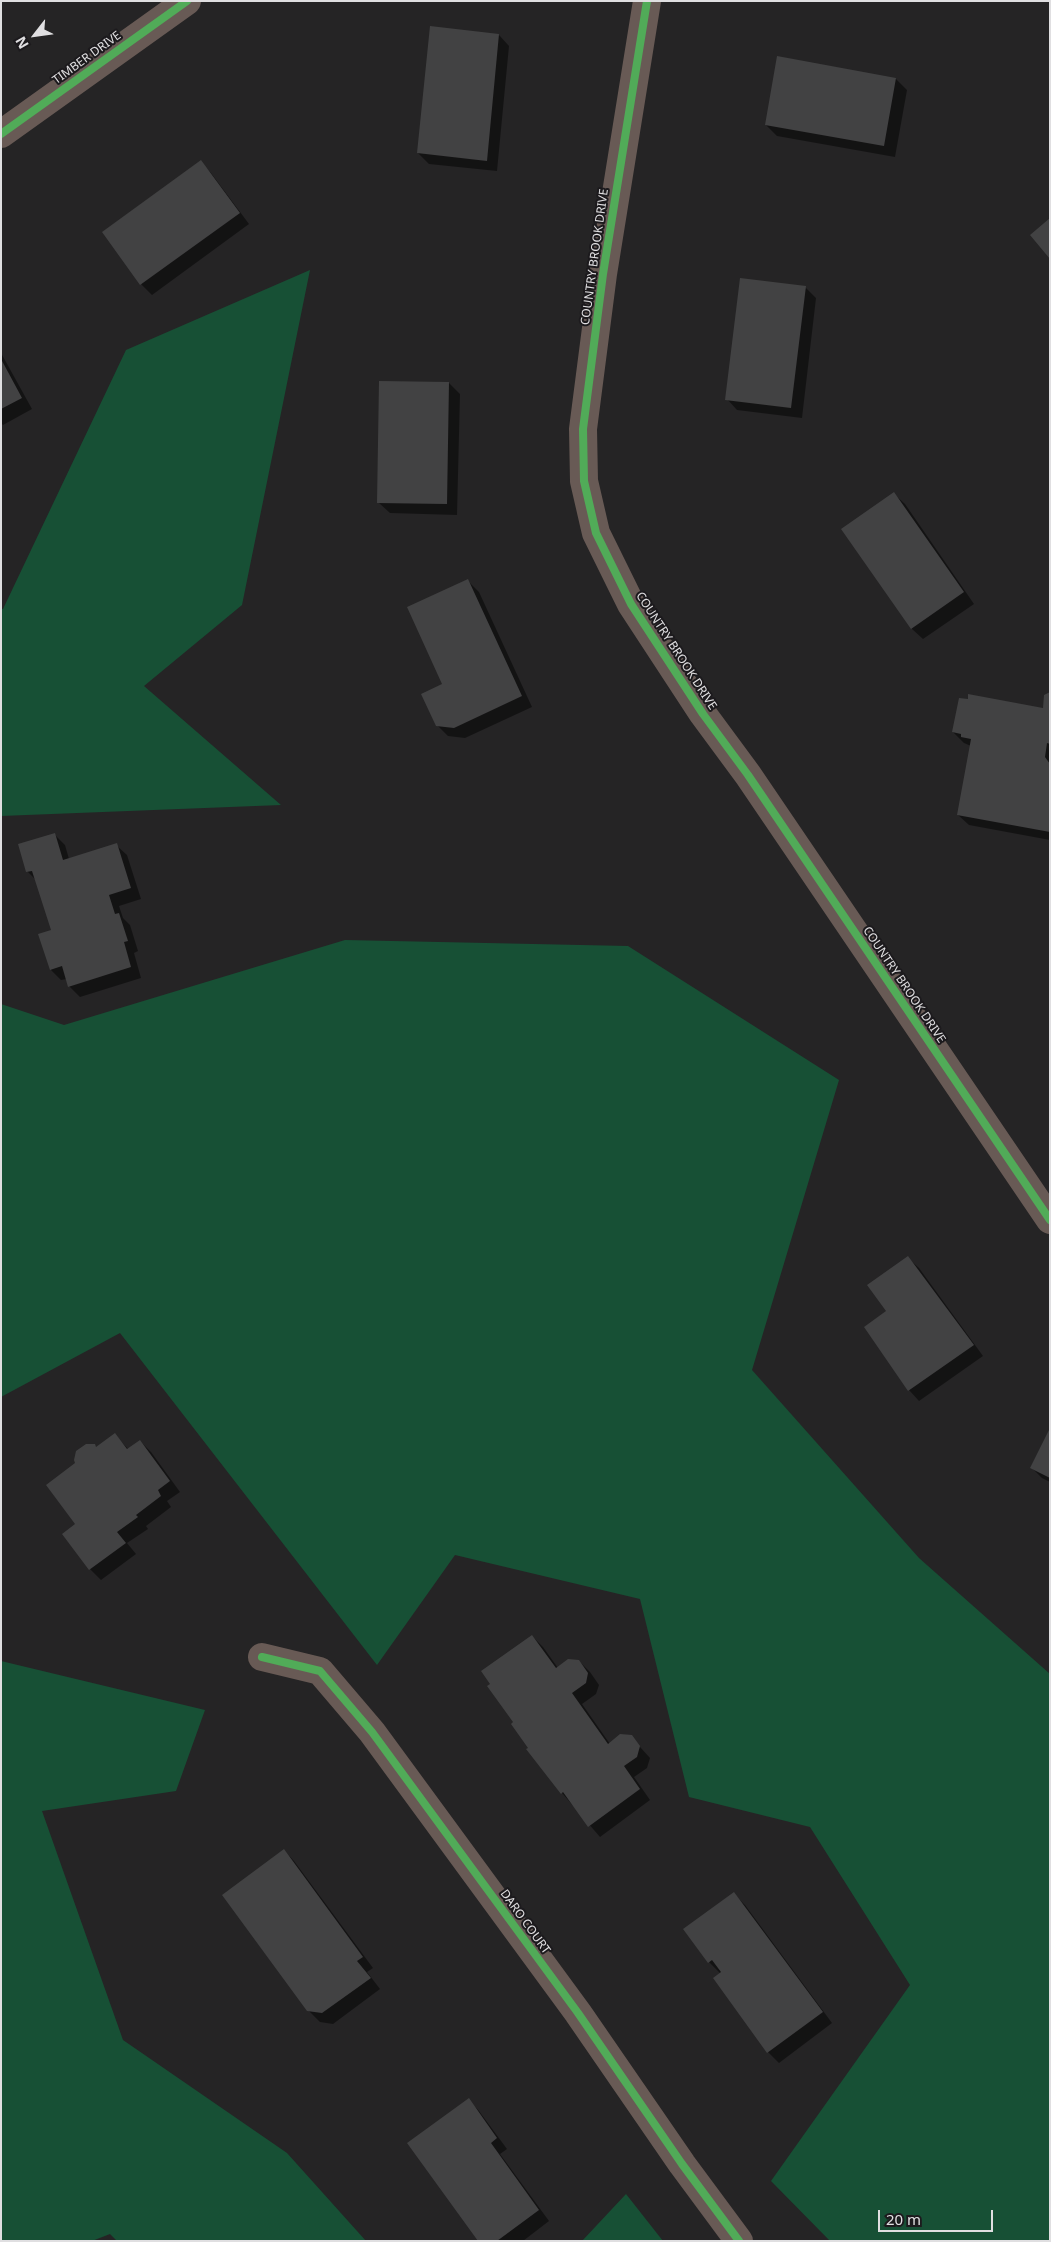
<!DOCTYPE html>
<style>
body{margin:0}
#map{position:relative;width:1051px;height:2242px;overflow:hidden;background:#252425;font-family:"Noto Sans",sans-serif}
canvas{display:block}
.frame{position:absolute;inset:0;border:2px solid #e0dfe1;pointer-events:none}
.north{position:absolute;left:10px;top:10px;width:50px;height:50px;-webkit-text-stroke:4px #1c1a1d;paint-order:stroke;rotate:240deg;font-size:14px;font-weight:700;line-height:20px;text-align:center;color:#e0dfe1}
.north::after{content:'';display:block;margin:auto;width:18px;height:22px;background:#e0dfe1;clip-path:polygon(50% 0,100% 100%,50% 72%,0 100%)}
.scale{position:absolute;left:878px;top:2210px;width:115px;height:22px;box-sizing:border-box;border:2px solid #e0dfe1;border-top:0;padding-left:6px;font-size:15px;line-height:18px;white-space:nowrap;color:#e0dfe1;-webkit-text-stroke:4px #1c1a1d;paint-order:stroke}
</style>
<div id="map">
<canvas width="1051" height="2242"></canvas>
<div class="frame"></div>
<div class="north">N</div>
<div class="scale">20 m</div>
</div>
<script>
const context = document.querySelector('canvas').getContext('2d');
context.lineJoin = 'round';
function fillPath(path, color) {
  context.fillStyle = color;
  context.fill(path, 'evenodd');
}
function stroke(path, color, width, dash) {
  context.strokeStyle = color;
  context.lineWidth = width;
  context.lineCap = dash ? 'butt' : 'round';
  context.setLineDash(dash || []);
  context.stroke(path);
}
function drawText(font, color, halo, rows, align = 'center') {
  context.font = font + ' "Noto Sans",sans-serif';
  context.lineWidth = 4;
  context.setLineDash([]);
  context.textBaseline = 'middle';
  context.strokeStyle = halo;
  context.fillStyle = color;
  for (const [text, x, y, turn = 0] of rows) {
    context.save();
    context.translate(x, y);
    context.rotate((+turn || 0) * Math.PI / 180);
    context.textAlign = isNaN(turn) ? turn : align;
    if (halo) context.strokeText(text, 0, 0);
    context.fillText(text, 0, 0);
    context.restore();
  }
}
const green = new Path2D(`
 M310,270l-68,335 -98,81 137,119 -280,11v-207h2l123,-259z
 M345,940l283,6 211,134 -87,290 167,188 131,116v567h-220l-59,-60 139,-196 -100,-158 -121,-30 -49,-198 -185,-44 -78,110 -257,-332 -119,64v-393l63,21z
 M1,1661l204,49 -29,81 -134,20 81,229 164,113 79,88h-249l-7,-7 -18,7h-91z
 M626,2194l37,47h-81z`);
const shadow = new Path2D(`
 M499,35l10,11 -12,125 -68,-7 -11,-11z
 M778,58l118,21 11,11 -12,67 -118,-21 -11,-11z
 M201,162l10,11 38,51 -97,71 -11,-11z
 M806,288l10,10 -14,120 -65,-8 -10,-11z
 M1,353l31,56 -29,16 -2,-2z
 M449,383l11,11 -3,121 -67,-2 -11,-10z
 M894,494l11,10 69,100 -51,35 -11,-10 -69,-100z
 M468,581l11,11 53,115 -67,31 -17,-2 -11,-11 6,-41z
 M1050,693v147l-81,-15 -11,-10 13,-69 -7,-3 -11,-11 91,-23z
 M54,834l11,11 4,14 47,-14 11,10 14,44 -22,7 4,12 7,7 8,26 -4,2 7,25 -61,19 -11,-11 -2,-7 -6,1 -10,-10 1,-39 -15,-50 -9,-9 -9,-27z
 M908,1258l11,10 64,88 -64,45 -10,-11 -21,-78z
 M1050,1431v51l-8,-4 -11,-11z
 M115,1435l14,15 11,-9 11,11 29,40 -13,9 4,6 -25,19 2,3 -21,14 9,11 -35,26 -11,-11 -26,-35 13,-9 20,-77z
 M532,1636l11,11 15,21 21,-7 11,11 9,13 -3,9 -14,10 28,40 21,-7 19,21 -3,10 -13,9 16,23 -50,37 -38,-44 -32,-45z
 M284,1850l10,11 79,107 -6,4 13,17 -47,35 -13,-2 -12,-12z
 M734,1894l11,11 87,118 -53,40 -11,-11 -47,-78 -12,-12z
 M469,2100l10,11 28,38 -7,5 49,67 -26,20h-44z`);
const building = new Path2D(`
 M430,26l69,8 -12,127 -70,-8z
 M777,56l119,22 -12,68 -119,-21z
 M201,160l39,53 -100,72 -38,-53z
 M1050,218v41l-20,-24z
 M740,278l66,8 -15,122 -66,-8z
 M1,359l21,39 -21,11z
 M379,381l70,1 -2,122 -70,-1z
 M894,492l70,100 -53,37 -70,-100z
 M468,579l54,117 -68,32 -18,-2 -15,-32 21,-10 -35,-77z
 M1050,692v52l-3,-1 -2,14 5,7v68l-93,-17 14,-76 -10,-2v-3l-9,-2 7,-34 9,1v-5l75,14 1,-13z
 M55,833l8,27 54,-17 14,45 -22,7 6,19 4,-1 9,28 -4,1 7,25 -63,20 -6,-21 -12,4 -12,-36 13,-4 -19,-59 -6,1 -8,-28z
 M908,1256l66,89 -66,46 -44,-64 22,-16 -19,-26z
 M1050,1428v50l-20,-10z
 M115,1433l12,16 13,-9 30,41 -12,9 3,6 -25,19 2,2 -21,15 9,11 -37,27 -27,-36 13,-10 -29,-39 29,-22 -1,-3 2,-9 10,-7h9l1,3z
 M532,1635l24,33 12,-9 11,1 9,13 -2,10 -14,10 36,51 12,-10 12,1 8,11 -3,11 -13,9 16,23 -52,38 -25,-35 -2,2 -35,-45 2,-1 -17,-24 2,-2 -26,-36 3,-2 -9,-13z
 M284,1849l79,108 -6,4 14,17 -49,35 -15,-2 -85,-116z
 M734,1892l89,120 -56,41 -54,-75 8,-6 -9,-12 -4,3 -25,-34z
 M469,2098l28,40 -6,5 48,67 -42,31h-19l-71,-98z`);
const street = new Path2D(`
 M647,1l-44,273 -20,155 1,52 12,52 35,71 72,110 45,61 302,445
 M1,134l186,-133
 M262,1657l58,14 52,61 206,281 104,151 57,77`);
const cycleway = new Path2D(`
 M647,1l-44,273 -20,155 1,52 12,52 35,71 72,110 45,61 302,445
 M1,134l186,-133
 M262,1657l58,14 52,61 206,281 104,151 57,77`);
const streetNames = [
 ["TIMBER DRIVE",87,58,-36],
 ["COUNTRY BROOK DRIVE",595,257,-82],
 ["COUNTRY BROOK DRIVE",676,651,57],
 ["COUNTRY BROOK DRIVE",904,985,56],
 ["DARO COURT",525,1922,54]
];
fillPath(green, '#175035');
fillPath(shadow, '#0007');
fillPath(building, '#424243');
stroke(street, '#685a55', 28);
stroke(cycleway, '#51ab58', 8);
drawText('12px', '#e0dfe1', '#1c1a1d', streetNames);
</script>
